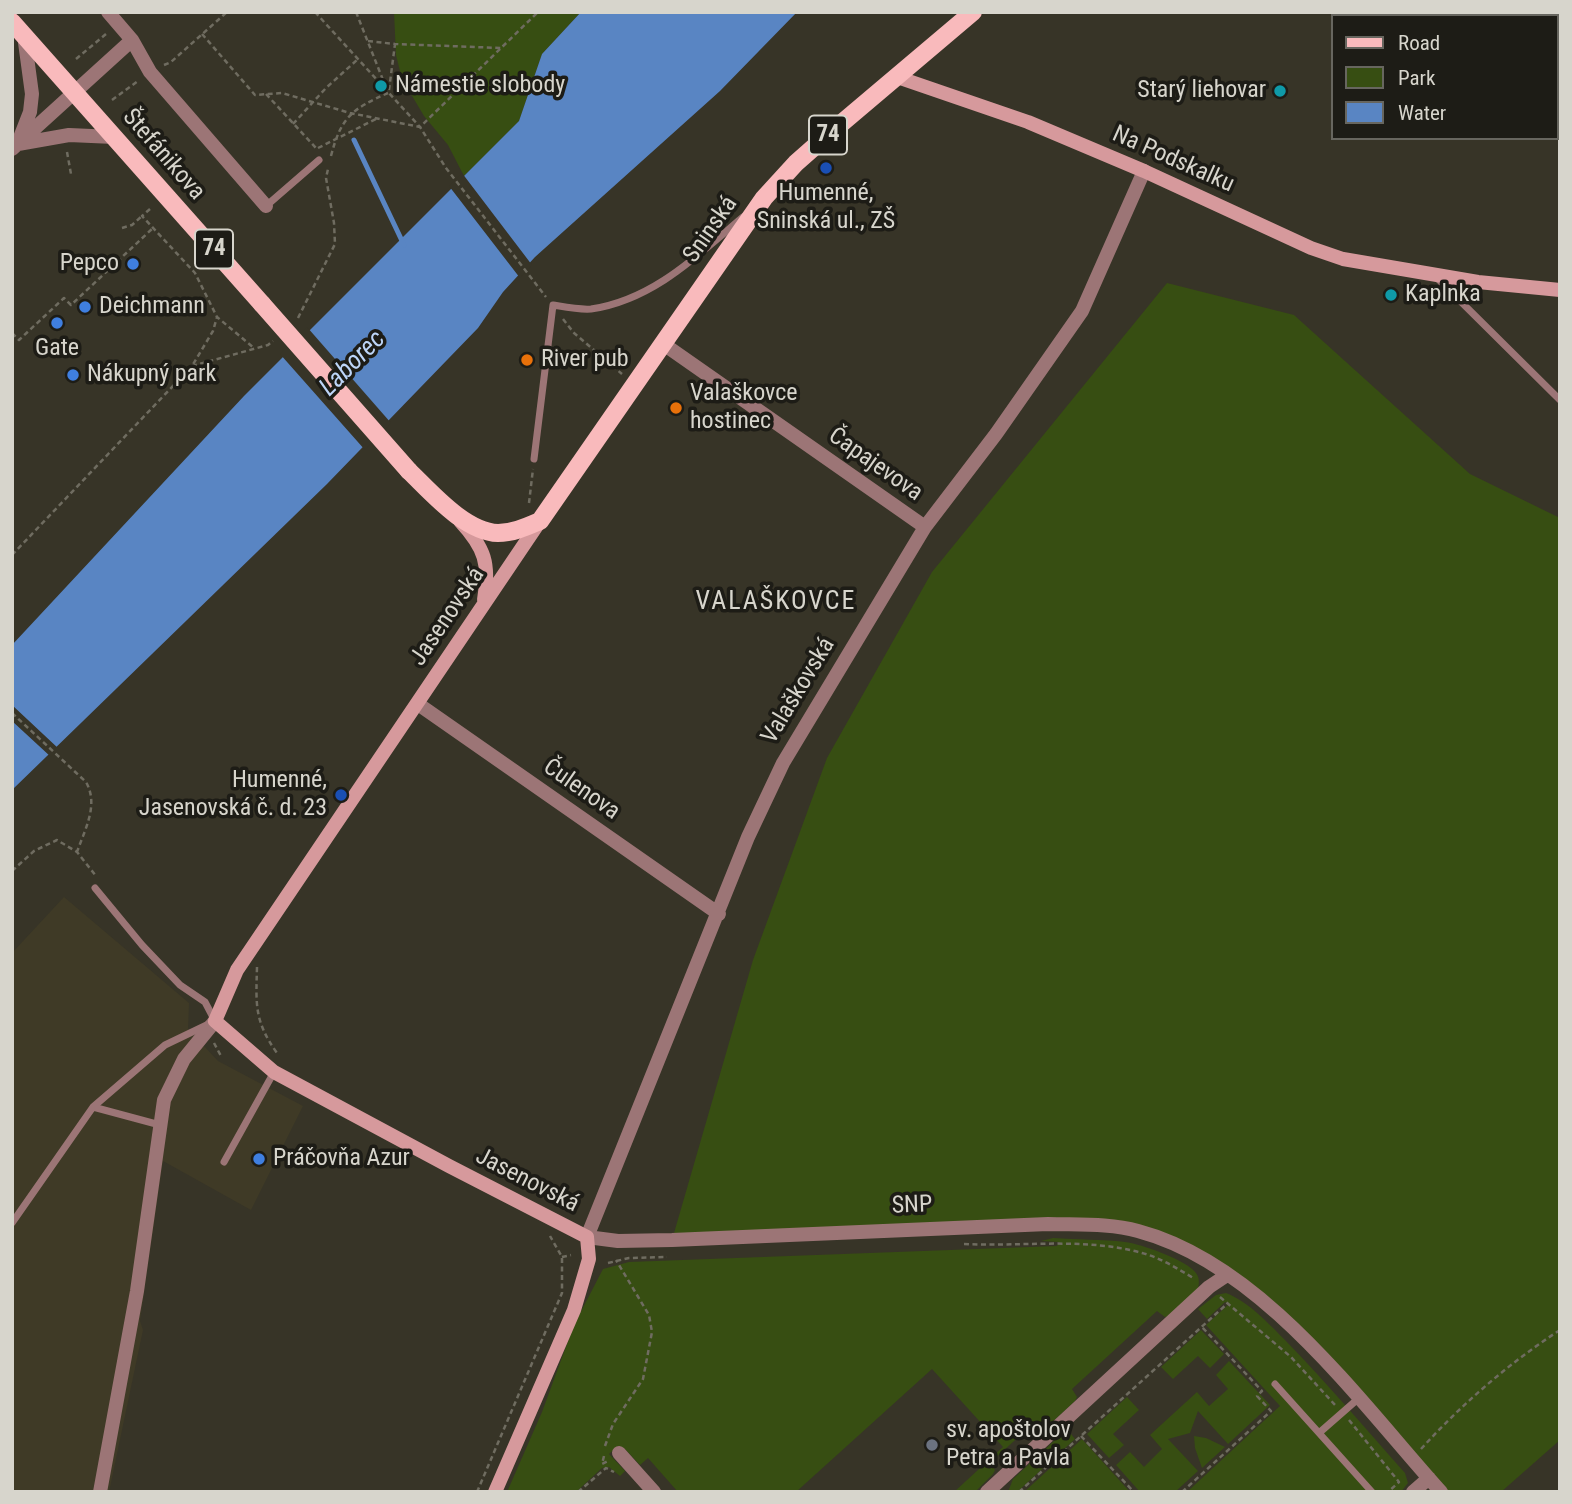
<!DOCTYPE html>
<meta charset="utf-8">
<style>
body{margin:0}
#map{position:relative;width:1572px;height:1504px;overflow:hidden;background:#373427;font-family:"Roboto Condensed",sans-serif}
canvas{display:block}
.frame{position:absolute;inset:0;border:14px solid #d7d5cc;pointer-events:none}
.legend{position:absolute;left:1331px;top:14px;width:228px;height:126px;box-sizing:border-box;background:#1d1c16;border:2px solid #67665f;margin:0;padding:9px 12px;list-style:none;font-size:21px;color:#d7d5cc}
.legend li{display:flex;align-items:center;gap:14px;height:35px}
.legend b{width:35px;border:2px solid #67665f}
</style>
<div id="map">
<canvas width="1572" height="1504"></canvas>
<div class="frame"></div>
<ul class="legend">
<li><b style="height:9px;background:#f9babc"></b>Road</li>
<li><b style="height:19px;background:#374e12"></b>Park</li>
<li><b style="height:19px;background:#5985c3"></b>Water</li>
</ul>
</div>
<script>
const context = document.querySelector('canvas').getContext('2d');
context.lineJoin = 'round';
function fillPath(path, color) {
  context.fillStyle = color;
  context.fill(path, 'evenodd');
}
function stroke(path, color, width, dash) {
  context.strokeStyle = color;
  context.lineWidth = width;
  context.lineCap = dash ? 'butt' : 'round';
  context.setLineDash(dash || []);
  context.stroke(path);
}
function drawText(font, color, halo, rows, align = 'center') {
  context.font = font + ' "Roboto Condensed",sans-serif';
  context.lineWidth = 7;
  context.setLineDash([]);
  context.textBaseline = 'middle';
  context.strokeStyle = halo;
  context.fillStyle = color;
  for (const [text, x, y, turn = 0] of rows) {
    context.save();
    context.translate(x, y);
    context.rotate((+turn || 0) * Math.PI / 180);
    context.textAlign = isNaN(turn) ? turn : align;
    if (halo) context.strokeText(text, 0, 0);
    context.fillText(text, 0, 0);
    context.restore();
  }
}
const built = new Path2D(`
 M64,897l125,106 -1,26 30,32 85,45 -52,104 -88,-49 -23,160 3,9 -34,162h-97v-539z`);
const green = new Path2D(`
 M394,12h187l-39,42 -23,67 -55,55 -16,-31 -24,-29 -22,-37 -6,-24z
 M1167,283l127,32 176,159 90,44v922l-59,52h-52l-20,-14 -92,-104 -131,-114 -97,-33 -437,13 81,-280 74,-202 105,-186z
 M1053,1238c24,2 49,1 72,4 16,2 62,18 71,31 4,5 3,11 2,16l-28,27 -5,1 -8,-6 -85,78 5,8 -2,4 -27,25 -5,1 -7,-6 -45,41 4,8 -2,4 -18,18h-21l49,-45 -71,-78 -136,123h-118l-30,-34 -8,7 -15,-16 -7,-3 -9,8 16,17 -5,5 -11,-9 -7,1 -26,24h-69l35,-80 32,-87 29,-56 26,-7 428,-16 2,-4 -18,-1z
 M1226,1293c23,9 42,30 59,47 42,43 81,89 120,133l3,10 -7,9h-214l93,-86 -74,-81 23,-21 -4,-2 -18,17 -9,-10 18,-14z
 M1201,1330l23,24 -14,14 -12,-12 -25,23 -12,-12z
 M1229,1361l41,44 -42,39 -30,-33 -8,22 -22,6 30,32 -23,21h-35l-24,-27 14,-13 14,15 18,-18 -12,-14 47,-43 12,14 19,-17 -12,-14z
 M1127,1397l12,13 -26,24 11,11 -15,13 -22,-24z
 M1067,1429l8,10 -58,53h-9l5,-13z
 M1194,1436l12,2 19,9 -23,21 -7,-20z
 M1082,1439l48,53h-106z`);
const water = new Path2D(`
 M581,12h216l-77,79 -185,166 -32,35 -25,36 -151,156 -315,306v-145l232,-249 275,-275 23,-67z`);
const pier = new Path2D(`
 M462,173l70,92 -12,13 -71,-92z
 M307,327l84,96 -26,27 -85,-96z
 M12,705l47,44 -8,8 -39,-36z`);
const stream = new Path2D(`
 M354,140l50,105`);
const path = new Path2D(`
 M315,12l105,115 26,41 100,129
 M356,12l31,78
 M202,34l53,61 27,-2 68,20 70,14 118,-115
 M368,41l27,3 106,4
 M76,59l30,-25
 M164,65l7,-3 56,-50
 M389,90l6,-46
 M266,94l50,54
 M112,100l26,-19
 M293,124l33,-36 32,-29
 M318,148l60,-30
 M67,152l4,22
 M331,156c10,-39 21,-47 57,-63
 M150,209l-8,7 53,57 22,44 37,31
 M122,228l10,-3 10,-9
 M91,256l14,16
 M298,318l37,-74 -1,-21 -8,-45 2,-9
 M563,319l11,14 48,41
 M12,333l7,7 45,-42 7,7 82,-77
 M192,366l76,-21 5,-4
 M529,503l4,-34
 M12,555l180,-189 21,-35 4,-14
 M12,713l74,69c13,23 -1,47 -9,70
 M12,871l22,-20 23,-11 20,12 19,24
 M257,967c-1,37 -3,54 20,86
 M214,1043l7,13
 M964,1244c58,3 121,-7 178,9 19,5 36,16 53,26
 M562,1257l9,-2
 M608,1263l21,-5 38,-1
 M1220,1297l71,60 44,48
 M1349,1420l50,62 -11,10
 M1081,1436l53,56
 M605,1446l8,-22 30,-45 9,-47 -3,-17 -33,-55
 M1421,1449c41,-45 88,-86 139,-119
 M604,1456l-2,8 6,-3
 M477,1492l85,-199v-36l-12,-21
 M578,1492l28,-24 8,4
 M1019,1492l209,-189
 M1182,1492l89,-81 -14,-15 5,-5 -60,-64`);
const lane = new Path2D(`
 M266,206l53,-46
 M1436,277l124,123
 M534,459l19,-154c12,2 27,5 38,4 62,-9 107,-54 152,-92
 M93,1107l67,18
 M224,1162l50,-90
 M12,1223l81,-116 72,-62 50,-24 -10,-19 -25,-17 -38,-40 -47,-57
 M1275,1384l97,108
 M1319,1433l40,-35`);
const street = new Path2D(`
 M108,12l24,28 18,32 116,134
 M19,140l11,-28 2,-18 -8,-59
 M18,144l51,-9 45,2
 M12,149l120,-109
 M1144,171l-62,140 -86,123 -71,93 -142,236 -35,74 -161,400 31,4 54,-1 376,-16c30,1 62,-1 90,7 124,33 221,170 303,261
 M662,343l263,184
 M418,704l301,210
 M619,1453l35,39
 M100,1492l37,-201 27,-191 20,-41 31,-38
 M987,1492l222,-205 18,-12
 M1413,1492l16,-14`);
const secondary = new Path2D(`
 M897,77l131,45 116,49 167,77 32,11 135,23 82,8
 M460,521c25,27 30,43 24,79
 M495,1492l79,-182 15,-51 -2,-22 -138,-71 -175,-94 -59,-51 22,-51 303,-449`);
const primary = new Path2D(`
 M12,22l250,282
 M409,471c22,21 56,61 89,62 15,0 28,-6 42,-12l224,-323 32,-35 34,-30 143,-121`);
const primaryBridge = new Path2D(`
 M262,304l147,167`);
const markers = [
 [381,86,7,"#0f9aa8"],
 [1280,91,7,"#0f9aa8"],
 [826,168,7,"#1a4fb4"],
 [133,264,7,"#3f7fe0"],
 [1391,295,7,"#0f9aa8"],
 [85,307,7,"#3f7fe0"],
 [57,323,7,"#3f7fe0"],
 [527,360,7,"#e8710a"],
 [73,375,7,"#3f7fe0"],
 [676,408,7,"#e8710a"],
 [341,795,7,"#1a4fb4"],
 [259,1159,7,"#3f7fe0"],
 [932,1445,7,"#6b7280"]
];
const shields = [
 [828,135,38],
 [214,249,38]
];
const shieldNames = [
 ["74",828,135],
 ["74",214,249]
];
const poiNames = [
 ["Námestie slobody",395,86],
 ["Starý liehovar",1266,91,"right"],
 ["Humenné,",826,194,"center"],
 ["Sninská ul., ZŠ",826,222,"center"],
 ["Pepco",119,264,"right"],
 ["Kaplnka",1405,295],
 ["Deichmann",99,307],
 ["Gate",57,349,"center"],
 ["River pub",541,360],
 ["Nákupný park",87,375],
 ["Valaškovce",690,394],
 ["hostinec",690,422],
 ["Humenné,",327,781,"right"],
 ["Jasenovská č. d. 23",327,809,"right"],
 ["Práčovňa Azur",273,1159],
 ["sv. apoštolov",946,1431],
 ["Petra a Pavla",946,1459]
];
const streetNames = [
 ["Štefánikova",163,155,49],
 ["Na Podskalku",1173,160,24],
 ["Sninská",711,230,-55],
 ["Čapajevova",875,465,35],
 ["Jasenovská",448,617,-56],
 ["Valaškovská",799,691,-59],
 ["Čulenova",581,790,35],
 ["Jasenovská",527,1181,27],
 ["SNP",912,1206,-2]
];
const waterNames = [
 ["Laborec",353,364,-45]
];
const neighbourhoodNames = [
 ["VALAŠKOVCE",776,602]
];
fillPath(built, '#3f3a26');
fillPath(green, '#374e12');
fillPath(water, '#5985c3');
fillPath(pier, '#373427');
stroke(stream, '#5985c3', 5);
stroke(path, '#6f6c60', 2.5, [5, 3.5]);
stroke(lane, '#9c7576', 7);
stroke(street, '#9c7576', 14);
stroke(secondary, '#d6999c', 14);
stroke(primary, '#f9babc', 18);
stroke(primaryBridge, '#f9babc', 18);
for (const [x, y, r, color] of markers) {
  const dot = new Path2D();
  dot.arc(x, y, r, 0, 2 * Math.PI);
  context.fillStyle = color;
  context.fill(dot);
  stroke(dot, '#1d1c16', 2.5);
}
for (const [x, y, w] of shields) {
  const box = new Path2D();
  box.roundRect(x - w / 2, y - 19.5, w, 39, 5);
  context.fillStyle = '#1d1c16';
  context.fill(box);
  stroke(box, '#d7d5cc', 2);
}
drawText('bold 23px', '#d7d5cc', null, shieldNames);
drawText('24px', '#d7d5cc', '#1d1c16', poiNames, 'left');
drawText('24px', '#d7d5cc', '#1d1c16', streetNames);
drawText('italic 26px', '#bdd5f8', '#1d1c16', waterNames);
context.letterSpacing = '2px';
drawText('26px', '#d7d5cc', '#1d1c16', neighbourhoodNames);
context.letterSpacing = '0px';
</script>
